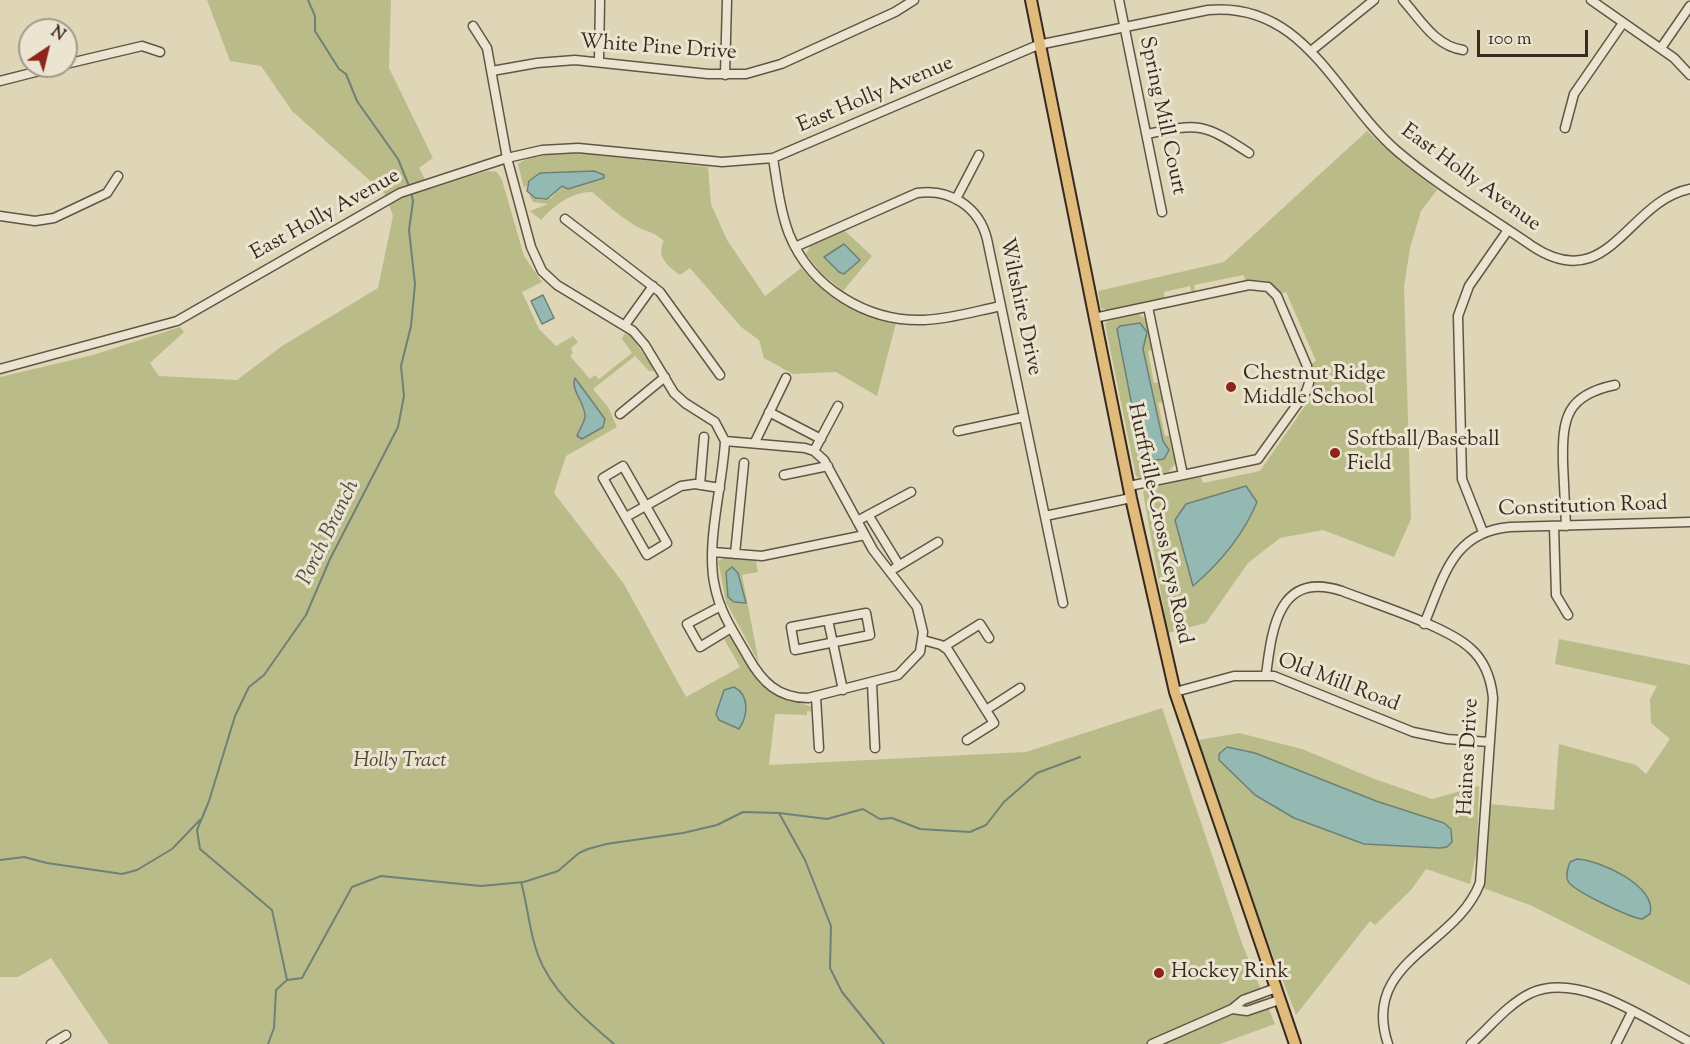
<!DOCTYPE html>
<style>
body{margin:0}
#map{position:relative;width:1690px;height:1044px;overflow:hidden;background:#dfd6b7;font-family:"Sorts Mill Goudy",serif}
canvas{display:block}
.north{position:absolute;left:18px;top:18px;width:60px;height:60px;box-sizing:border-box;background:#eae4d0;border:2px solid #a39a89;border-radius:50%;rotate:35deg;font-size:16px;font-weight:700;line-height:24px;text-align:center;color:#392a1f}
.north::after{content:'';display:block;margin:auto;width:21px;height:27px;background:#8f2418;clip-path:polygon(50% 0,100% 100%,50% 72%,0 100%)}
.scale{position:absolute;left:1477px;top:30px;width:111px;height:27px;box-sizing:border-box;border:3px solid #392a1f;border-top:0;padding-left:8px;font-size:18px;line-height:21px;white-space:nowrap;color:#392a1f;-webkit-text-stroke:4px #eae4d0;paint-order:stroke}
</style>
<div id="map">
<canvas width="1690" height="1044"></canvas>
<div class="north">N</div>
<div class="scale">100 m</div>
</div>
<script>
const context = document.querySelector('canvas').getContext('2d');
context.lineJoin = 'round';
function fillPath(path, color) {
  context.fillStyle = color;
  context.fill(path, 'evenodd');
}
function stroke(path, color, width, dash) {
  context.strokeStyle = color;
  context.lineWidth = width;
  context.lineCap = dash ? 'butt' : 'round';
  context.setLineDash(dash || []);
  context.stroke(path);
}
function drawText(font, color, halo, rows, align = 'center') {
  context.font = font + ' "Sorts Mill Goudy",serif';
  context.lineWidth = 6;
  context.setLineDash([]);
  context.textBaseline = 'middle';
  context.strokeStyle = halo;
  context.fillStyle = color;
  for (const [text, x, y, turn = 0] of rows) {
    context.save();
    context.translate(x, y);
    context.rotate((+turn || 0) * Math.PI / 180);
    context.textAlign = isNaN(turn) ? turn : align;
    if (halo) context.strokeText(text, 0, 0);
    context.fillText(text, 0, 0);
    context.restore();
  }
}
const green = new Path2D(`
 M207,0h184l-2,68 44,90 -14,10 11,21 57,-18 10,1 5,8 22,76 18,26 -20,10 17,37 17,17 17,-10 5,6 -7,6 2,5 -3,3 20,23 5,-4 4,4 33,-26 -10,-14 2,-5 6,1 26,36h-7l-14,-15 -42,33 15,18 9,20 -51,29 -12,37 70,91 62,113 54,-30 -16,-28 6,-3 31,49 20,13 32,9 1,5 -7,-1v4l-32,-1 -6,51 257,-13 136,-44 81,238 32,78 -55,20h-1111l-58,-86 -33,19h-18v-600l93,-22 87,-28 4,5 -34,31 9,13 78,4 45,-34 96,-58 15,-72 -8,-22 -93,-83 -31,-45 -31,-5z
 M1367,131l34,31 36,28 -16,21 -11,37 -6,39 7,232 -17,38 -71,-27 -43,8 -32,25 -42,60 -38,10 -25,-141 3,-4 55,-11 2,6 57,-12 52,-75 3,-20 -4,-12 5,-3 -30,-69 -5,2c-8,-14 -21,-16 -36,-12l-1,-7 -50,10 1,7 -3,1 -2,-7 -26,6 1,7 -58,11 -6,-2 -3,-17 126,-29z
 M587,154l121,13 3,37 16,36 38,56 36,-28c26,30 56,47 95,55l-19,73 -41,-24 -43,2 -29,-16 -5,-18 -18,-13 -51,-59 -10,7c-13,-9 -24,-19 -16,-34 -10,-10 -23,-10 -33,-18 -15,-10 -26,-20 -39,-31 -21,0 -37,13 -51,28l-11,-9 18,-7 -15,-2 -4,-7 12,5 10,-2 11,-12 28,-3 14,-8 -10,-4 -54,2 -16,15 -6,-24c13,-11 52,-10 69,-10z
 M844,230l28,26 -29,35 -22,-18 -15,-19 5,-10z
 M1139,314l8,6 7,29 -6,2 6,32 6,-1 4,20 -6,1 7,33 6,-1 6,26 -8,11 -30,6 -3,-2 -31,-152 3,-3z
 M729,556l27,5 2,11 -16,3 17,88 -33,-61 -8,-41z
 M1559,639l131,26v320l-160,-80 -47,-17 4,-22 2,-62 65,6 5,-66 77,21 10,9 24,-35 -19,-16 -1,-24 7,-13 -102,-22z
 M1239,733l63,16 70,29 60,21 47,-13 -2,63 -7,35 -44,-15 -15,21 -36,35 -5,-4 -74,94 -52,-134 -41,-117 -4,-24z`);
const water = new Path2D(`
 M594,171l10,4v3l-36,11 -6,-3 -15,13 -12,-1 -8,-7 2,-10 11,-8z
 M844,244l16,16 -16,14 -5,-2 -15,-15z
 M543,295l11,23 -12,6 -11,-23z
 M1140,323l7,9 -4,17 20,92 6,9 -5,9 -21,3 -26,-133 3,-3z
 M575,378l30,41 -2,8 -21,12 -5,-3c2,-6 7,-13 8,-19 1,-13 -15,-27 -10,-39z
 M1246,486l11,16c-14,34 -36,60 -64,84l-18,-66 11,-16z
 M732,567l6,6 8,30 -12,-1 -6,-5 -2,-25z
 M734,687c16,8 14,29 5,42l-20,-9 -3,-6 8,-24z
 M1227,747l28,6 121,48 68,22 7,6 1,13 -5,5 -7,1 -76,-4 -70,-26 -39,-23 -36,-35v-6z
 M1577,859c22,1 81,27 73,55l-8,5c-11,-1 -71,-29 -74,-38 -3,-6 0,-13 2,-19z`);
const stream = new Path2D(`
 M308,0l7,16v15l24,38 7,5 11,27 41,58 11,27
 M779,813l26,47 26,66 -1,42 12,24 42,52
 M0,860l24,-3 23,6 75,11 15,-4 35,-21 28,-29
 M521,882c7,24 8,50 17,73 13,36 48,65 76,89
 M287,980l-15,-70 -72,-61 -3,-19 12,-29 26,-85 14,-29 15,-12 42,-60 24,-56 68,-132 6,-31 -3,-30 10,-40 4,-42 -6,-54 4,-29 -2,-9
 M287,980l15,-2 50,-91 29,-11 100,10 43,-4 34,-11 21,-18 9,-4 18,-5 77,-11 34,-8 26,-13 36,1 48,6 36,-10 17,10 12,-1 28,11 50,3 16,-7 18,-23 33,-29 43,-16
 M268,1044l6,-16 2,-38 11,-10`);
const minor = new Path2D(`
 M1119,0l43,212
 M1403,0c18,20 32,46 60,50
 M1591,0l83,58 16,17
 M473,26l14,22 20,110 24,89 11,24 15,14 76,46 12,14 29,48 11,10 30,19 10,19 80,7 9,3 10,9 49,90 44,57 6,25 -3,20 -22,23 -90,23c-30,0 -46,-16 -60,-41 -13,-23 -28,-44 -33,-70 -10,-42 8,-103 10,-146
 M1661,48l29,-42
 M1311,51l63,-51
 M599,61l1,-61
 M66,64l76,-18 18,6
 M492,71l45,-8 38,-3 133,14h38l35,-10 114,-52 19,-12
 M725,75l2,-75
 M0,81l59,-15
 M1565,128l9,-34 49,-71
 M1147,134c53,-11 56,-11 102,19
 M773,158c4,25 7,52 16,76 22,54 78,88 135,86 26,-1 52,-9 77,-14
 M956,199l23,-44
 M0,216l35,5 19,-3 53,-25 11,-17
 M565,219l95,73 60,83
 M795,247l122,-54c33,-5 62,14 70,46l76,364
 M1094,318l155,-33 19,2 9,9 30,70 2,17 -3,9 -48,67 -75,16
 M625,325l28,-39
 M0,369l177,-48 223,-128 107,-35 35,-8 36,-2 144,14 51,-4 265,-113 170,-35c97,-9 127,87 189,141 41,35 90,64 135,95 77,51 95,-45 158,-57
 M769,412l52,27
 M620,414l45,-37
 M958,431l66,-14
 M755,442l31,-64
 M814,451l24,-45
 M623,466l44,77 -20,12 -44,-77z
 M784,475l44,-9
 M700,485l4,-48
 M1129,486l54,-11 -35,-168
 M869,516l30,49
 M1045,516l86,-18
 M626,517l55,-31 14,-2 25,4
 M857,521l54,-29
 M1554,526l2,69 12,20
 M1566,526c-1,-21 -2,-41 -3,-62 -1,-46 3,-69 52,-79
 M1483,532l-21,-53 -4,-163 11,-30 39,-56
 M713,552l49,4 103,-21
 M735,554l9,-91
 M895,568l43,-26
 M721,606l-34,18 13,23 31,-19
 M866,613l4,22 -75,15 -4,-23z
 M828,620l15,70
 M1424,624c20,-47 28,-92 86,-97l180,-5
 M923,640l18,5 7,5 46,73 -27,17
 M945,646l35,-22 9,14
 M1266,675c6,-46 12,-105 76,-84 33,13 104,35 128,57 15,13 21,30 23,50l-13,185c-24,64 -120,78 -92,161
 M872,683l3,65
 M1175,692l59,-16h40l139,56 34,7 42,3
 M816,697l3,51
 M986,710l34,-22
 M1232,1009l15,2 32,-11
 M51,1044l15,-9
 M1152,1044l80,-35 11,-9 33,-12
 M1471,1044c19,-17 37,-40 60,-51 49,-22 116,27 159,49
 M1616,1044l16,-32`);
const major = new Path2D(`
 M1031,0l100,498 44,194 120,352`);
const markers = [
 [1231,387,6,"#8f2418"],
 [1335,453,6,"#8f2418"],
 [1159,973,6,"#8f2418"]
];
const streetNames = [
 ["White Pine Drive",658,49,4],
 ["East Holly Avenue",876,96,-23],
 ["Spring Mill Court",1161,116,78],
 ["East Holly Avenue",1470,179,36],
 ["East Holly Avenue",326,216,-29],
 ["Wiltshire Drive",1019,307,78],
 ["Constitution Road",1583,508,-2],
 ["Hurffville-Cross Keys Road",1158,524,78],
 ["Old Mill Road",1338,684,21],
 ["Haines Drive",1470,757,-87]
];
const poiNames = [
 ["Chestnut Ridge",1243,375],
 ["Middle School",1243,399],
 ["Softball/Baseball",1347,441],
 ["Field",1347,465],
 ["Hockey Rink",1171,973]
];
const parkNames = [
 ["Holly Tract",400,762]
];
const waterNames = [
 ["Porch Branch",330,533,-64]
];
fillPath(green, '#b9bc89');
fillPath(water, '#93b9b2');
stroke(water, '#6f8077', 1.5);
stroke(stream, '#6f8077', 2);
stroke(minor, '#625545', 11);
stroke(major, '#392a1f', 14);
stroke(minor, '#eae4d0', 8);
stroke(major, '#e0bb7c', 10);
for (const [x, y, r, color] of markers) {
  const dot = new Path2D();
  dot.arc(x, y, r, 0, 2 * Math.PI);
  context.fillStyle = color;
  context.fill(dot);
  stroke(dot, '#eae4d0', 2);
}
drawText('21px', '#392a1f', '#eae4d0', streetNames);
drawText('21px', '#392a1f', '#eae4d0', poiNames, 'left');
drawText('italic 21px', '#534734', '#eae4d0', parkNames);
drawText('italic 22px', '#504e44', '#eae4d0', waterNames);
</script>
